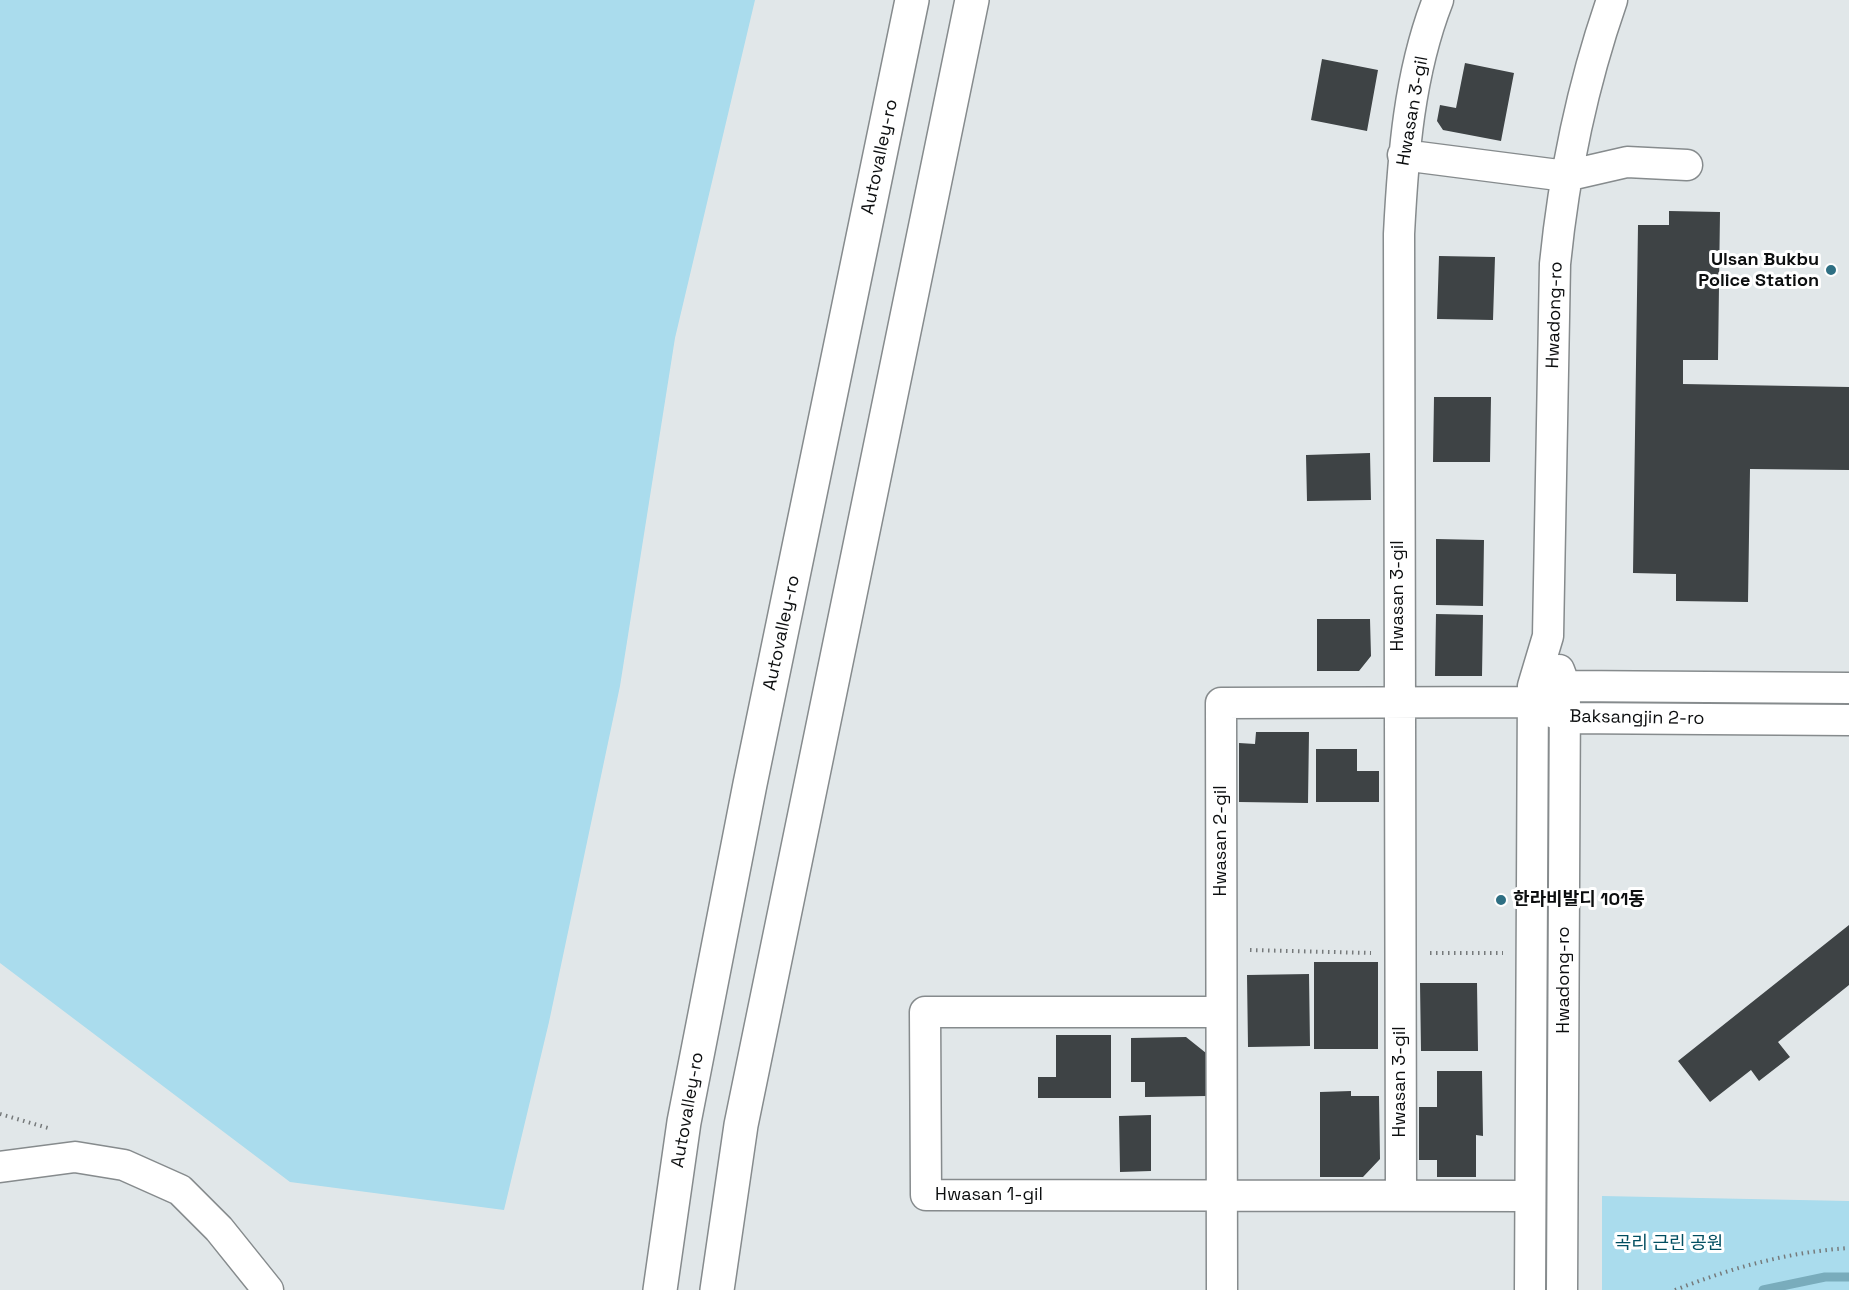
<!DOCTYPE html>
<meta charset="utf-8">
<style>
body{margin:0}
canvas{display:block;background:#e1e7e9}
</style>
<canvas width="1849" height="1290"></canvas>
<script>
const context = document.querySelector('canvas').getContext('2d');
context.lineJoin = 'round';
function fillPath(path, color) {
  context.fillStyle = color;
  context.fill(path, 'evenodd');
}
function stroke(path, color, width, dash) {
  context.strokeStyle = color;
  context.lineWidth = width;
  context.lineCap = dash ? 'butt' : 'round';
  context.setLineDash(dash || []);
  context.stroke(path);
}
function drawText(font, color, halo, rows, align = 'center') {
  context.font = font + ' "Space Grotesk","Noto Sans KR",sans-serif';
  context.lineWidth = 6;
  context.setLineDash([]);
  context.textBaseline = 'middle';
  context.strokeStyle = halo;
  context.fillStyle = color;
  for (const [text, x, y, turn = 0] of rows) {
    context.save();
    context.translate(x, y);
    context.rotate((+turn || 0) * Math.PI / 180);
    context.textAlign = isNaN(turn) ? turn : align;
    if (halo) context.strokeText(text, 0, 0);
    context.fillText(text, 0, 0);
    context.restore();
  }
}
const green = new Path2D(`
 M0,0h755l-80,338 -55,348 -71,336 -45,188 -214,-28 -290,-219z
 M1602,1196l247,5v89h-247z`);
const stream = new Path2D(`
 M1763,1290l62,-13h24`);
const building = new Path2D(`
 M1322,59l56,11 -11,61 -56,-11z
 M1465,63l49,10 -13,68 -58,-11 -6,-9 3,-16 16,3z
 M1669,211l51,1 -2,148h-35v24l166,3v83l-99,-1 -2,133 -72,-1v-27l-43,-1 5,-348h31z
 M1439,256l56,1 -2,63 -56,-1z
 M1434,397h57l-1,65h-57z
 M1370,453l1,47 -64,1 -1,-46z
 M1436,539l48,1 -1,66 -47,-1z
 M1436,614l47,1 -1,61h-47z
 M1317,619h53l1,37 -12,15h-42z
 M1256,732h53l-1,71 -69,-1v-59l16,1z
 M1316,749h41v22h22v31h-63z
 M1849,925v60l-71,57 12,15 -31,24 -8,-11 -41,32 -32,-41z
 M1314,962h64v87h-64z
 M1309,974l1,72 -62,1 -1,-72z
 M1420,983h57l1,68h-57z
 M1056,1035h55v63h-73v-21h18z
 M1186,1037l20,16 1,43 -62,1v-15h-14v-44z
 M1437,1071h45l1,65 -7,-1v42h-39v-17h-18v-53h18z
 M1351,1091v5h28l1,63 -17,18h-43v-85z
 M1151,1115v56l-31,1 -1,-56z`);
const path = new Path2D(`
 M1250,950l121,3
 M1430,953h73
 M0,1114l48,14
 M1675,1290c56,-22 113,-38 174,-42`);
const minor = new Path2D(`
 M1403,155l163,21 61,-14 60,3
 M1559,670l6,16 -3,604
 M1546,709l19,9 284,2
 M1221,1012h-296l1,183 604,1
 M0,1167l75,-10 49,8 56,25 39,39 49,61
 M1401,1196l-2,-962c4,-78 10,-160 39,-234
 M1222,1290l-1,-587 312,-1 32,-16 284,2
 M1530,1290l3,-604 15,-50 7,-372c9,-90 27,-178 57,-264`);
const highway = new Path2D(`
 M660,1290l24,-168 66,-338 162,-784
 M717,1290l24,-165 231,-1125`);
const markers = [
 [1831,270,6,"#2e6f83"],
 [1501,900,6,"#2e6f83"]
];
const streetNames = [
 ["Hwasan 3-gil",1413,111,-80],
 ["Autovalley-ro",880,157,-78],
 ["Hwadong-ro",1555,315,-88],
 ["Hwasan 3-gil",1398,596,-90],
 ["Autovalley-ro",782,633,-78],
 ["Baksangjin 2-ro",1637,718,1],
 ["Hwasan 2-gil",1221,841,-90],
 ["Hwadong-ro",1564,980,-90],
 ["Hwasan 3-gil",1400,1082,-90],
 ["Autovalley-ro",688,1110,-80],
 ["Hwasan 1-gil",989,1195]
];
const poiNames = [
 ["Ulsan Bukbu",1819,260],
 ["Police Station",1819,281],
 ["한라비발디 101동",1513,900,"left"]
];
const parkNames = [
 ["곡리 근린 공원",1669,1244]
];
fillPath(green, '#aadced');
stroke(stream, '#79acbc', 9);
fillPath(building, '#3e4345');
stroke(minor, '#868b8d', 33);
stroke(highway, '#868b8d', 36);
stroke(path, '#767a7b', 4, [1.5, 4.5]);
stroke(minor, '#fff', 30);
stroke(highway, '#fff', 33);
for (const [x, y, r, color] of markers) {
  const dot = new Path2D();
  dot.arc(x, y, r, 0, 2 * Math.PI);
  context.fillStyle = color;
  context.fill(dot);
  stroke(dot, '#fff', 2);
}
drawText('18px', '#0c0e0f', '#fff', streetNames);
drawText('bold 18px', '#0c0e0f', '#fff', poiNames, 'right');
drawText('18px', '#014e60', '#fff', parkNames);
</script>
